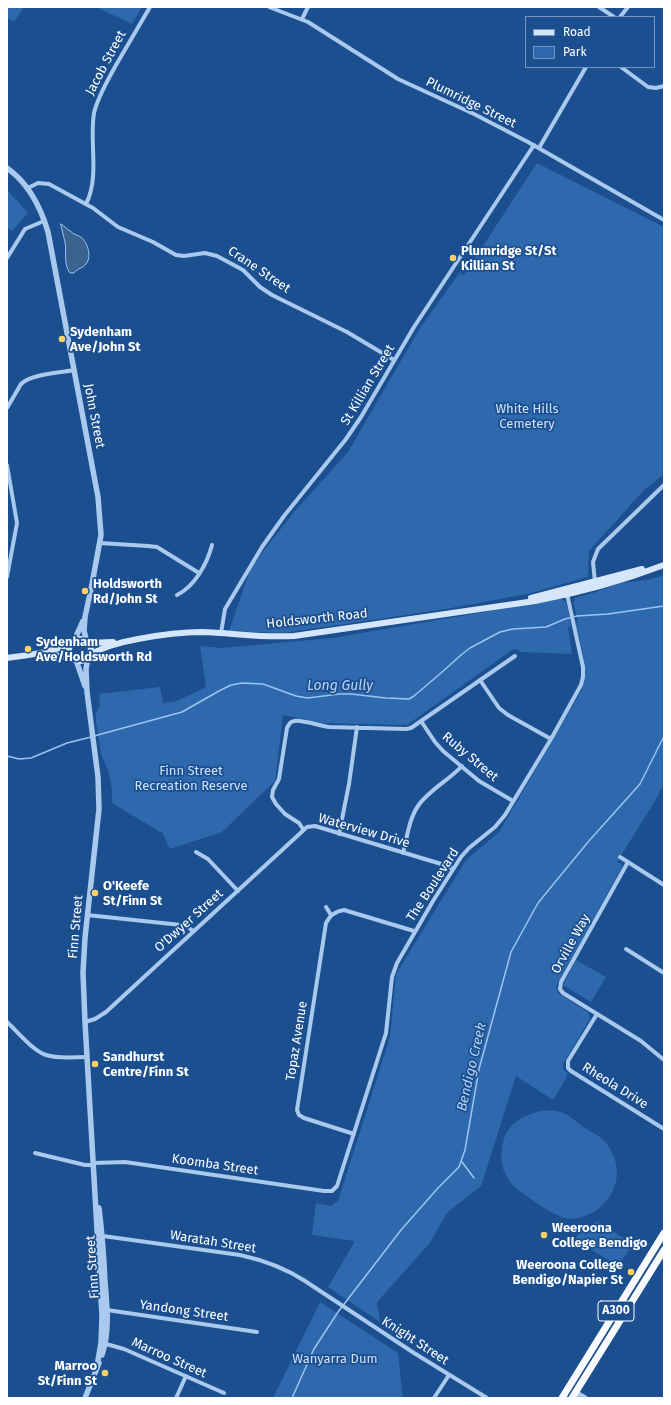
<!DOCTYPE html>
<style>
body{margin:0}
#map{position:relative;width:671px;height:1405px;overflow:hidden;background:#1b4f8f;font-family:"Fira Sans",sans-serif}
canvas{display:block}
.frame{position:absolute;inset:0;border:8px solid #fff;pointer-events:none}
.legend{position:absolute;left:525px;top:16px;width:130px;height:52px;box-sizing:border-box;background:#1b4f8f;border:1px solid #7695bc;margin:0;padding:5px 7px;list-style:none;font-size:12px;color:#fff}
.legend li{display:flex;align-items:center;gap:8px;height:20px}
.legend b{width:20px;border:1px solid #7695bc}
</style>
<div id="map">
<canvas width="671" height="1405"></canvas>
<div class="frame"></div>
<ul class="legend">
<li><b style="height:5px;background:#d6e6fa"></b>Road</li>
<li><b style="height:11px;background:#2e69ad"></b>Park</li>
</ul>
</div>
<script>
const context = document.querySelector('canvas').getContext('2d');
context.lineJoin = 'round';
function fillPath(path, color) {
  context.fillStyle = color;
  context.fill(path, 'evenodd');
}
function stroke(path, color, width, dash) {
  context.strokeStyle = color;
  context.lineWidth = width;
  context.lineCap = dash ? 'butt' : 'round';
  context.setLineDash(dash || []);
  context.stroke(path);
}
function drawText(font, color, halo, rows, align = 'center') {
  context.font = font + ' "Fira Sans",sans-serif';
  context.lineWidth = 3.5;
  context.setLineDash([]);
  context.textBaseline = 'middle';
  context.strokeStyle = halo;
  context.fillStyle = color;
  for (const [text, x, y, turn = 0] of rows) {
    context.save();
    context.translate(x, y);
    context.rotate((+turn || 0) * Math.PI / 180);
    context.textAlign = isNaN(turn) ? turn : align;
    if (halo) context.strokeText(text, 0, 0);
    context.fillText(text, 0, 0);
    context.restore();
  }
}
const green = new Path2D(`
 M7,7h17l-10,15 -7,-4z
 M96,7h46l-10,17z
 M537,163l127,64v247l-21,17 -54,60 -1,26 -61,17 -81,15 -163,24 -54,-2 22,-64 43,-55 54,-60 72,-124 40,-56 4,3z
 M7,190l21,23 -16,18 -5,-3z
 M664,575v208l-9,18 -38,61 5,3 -1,4 -65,117 2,7 30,19 2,7 -27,45v5l5,4 -2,3 1,1 -14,23 -37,-24 -35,110 -34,27 -18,31 -52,58 3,20 -52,-35 27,-46 -43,-6 4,-32 15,3 7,-5 52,-164 6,-63 70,-114 33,-28 83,-142c7,-22 -2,-45 -6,-67h2l-4,-18 -1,-1 2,-6 6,-2 12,-3 26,-10 28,-3z
 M561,599l5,3 5,24 -3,2 4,26 -51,-2 -4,-3 -5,1 -105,75 -86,-2 -38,-8 -8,66 -53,51 -52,17 -8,-17h-2l-48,-29v-12l-2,-15 -9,-23 -5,-31v-8l4,-9 -1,-11 61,-7 3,16 14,-2 29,-14 -6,-41 22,2 110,-10z
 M576,960l30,17 -15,25 -28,-17z
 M540,1111c5,0 11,-1 16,0 10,1 18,9 26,15 7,5 19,10 24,17 18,23 13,50 -9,67 -7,5 -20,9 -28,9 -14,-2 -44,-23 -55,-33 -4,-3 -7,-10 -10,-15 -3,-7 -3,-16 -2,-23 3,-23 18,-31 38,-37z
 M596,1221l37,23 -15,22 -36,-22 4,-7 -4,6 -7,-4 6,-9 7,4z
 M320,1302l78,51 5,45h-130z`);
const water = new Path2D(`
 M61,224c4,3 9,7 13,10 2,1 6,2 8,4 6,6 10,19 4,26 -3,4 -8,4 -12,9h-4c-7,-9 -3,-21 -5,-31 -1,-5 -3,-11 -4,-16z`);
const stream = new Path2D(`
 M94,736l88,-24 37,-21 12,-6 11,-2 21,1 33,12 12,2 31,-4h12l35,4 23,1 5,-3 27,-23 20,-18 9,-7 30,-16 13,-3 33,-2 19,-8 12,-3 31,-2 56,-8
 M7,756l12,3 12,-1 36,-15 24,-6
 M462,1162l12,16
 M292,1398l22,-49 24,-37 63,-82 37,-42 21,-21 6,-17 14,-81 32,-117 27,-49 50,-61 52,-58 24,-48`);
const minor = new Path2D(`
 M269,7l39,15 90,57 76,35 54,28 136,78
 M599,7l15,10
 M620,17l8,-10
 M302,19l6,-12
 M621,67l27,20 8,1 8,-2
 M539,148l47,-81
 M28,188l10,-5 11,1 44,24 25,19 35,15 23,13 8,1 21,-3 12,3 26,14 17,17 12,8 75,37 47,28
 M86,204c14,-27 3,-63 8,-91 4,-17 14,-33 22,-48 11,-19 23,-39 34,-58
 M7,258l18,-29 19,-8
 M7,408l14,-24c10,-10 38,-11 53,-14
 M7,465l10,58 -10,54
 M100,543l48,3 9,1 42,26
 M595,582l-2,-20 5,-13 66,-64
 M177,595c18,-9 30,-31 35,-50
 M221,633l4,-24 37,-62 22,-31 62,-77 15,-22 53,-90 120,-182
 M480,680l19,28 9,7 43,24
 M421,721l14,21 8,9 36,30 34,20
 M303,829l-4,-6 -14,-9 -9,-10 -4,-7 1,-7 6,-11 8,-51c2,-4 3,-6 7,-7 6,-2 27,5 35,6l77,2 5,-1 104,-72
 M339,834l10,-50 8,-57
 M196,852l12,7 30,32
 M403,853c4,-15 6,-34 15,-47 10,-15 31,-26 44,-40
 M620,857l44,28
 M628,862l-67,120 -1,7 3,4 78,48 23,19
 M326,907l5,8
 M87,915l94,10 7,2 5,4
 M626,949l38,24
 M597,1014l-29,47v7l3,3 93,58
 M7,1022c11,10 25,28 39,33 12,4 28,2 41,2
 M85,1022l10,-3 11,-7 201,-185 8,-1 133,40 5,3
 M354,1134l-50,-16 -5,-3 -2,-5 29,-187c4,-8 9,-12 18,-13l70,21
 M35,1153l50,12h9
 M94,1163l31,-1 199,29h8l5,-5 49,-153 6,-56 5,-14 36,-62 28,-44 8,-9 26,-21 10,-12 46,-76 30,-54 2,-8v-10l-16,-73
 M103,1236l137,19c23,5 45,13 65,26l109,72 73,45
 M107,1310l150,22
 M106,1344l18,5 100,44
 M176,1398l10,-22
 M434,1398l15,-23`);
const tertiary = new Path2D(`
 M7,168c21,15 34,40 41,64l50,265 3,38 -9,49 -7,33 -1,14 3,11
 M74,641l9,-20
 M88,657l-2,12 1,23 11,85 1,32 -14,129 -2,35 2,49 17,294 -1,27 -4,23
 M76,660l9,26
 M99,1208c3,25 5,49 6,74 2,24 5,49 -3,73
 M575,1392l10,6
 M85,1398l14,-35`);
const secondary = new Path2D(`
 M531,598l111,-29
 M69 650a11 11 0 1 1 22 0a11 11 0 1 1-22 0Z
 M88,643l25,-1
 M47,654l25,4
 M89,655c16,-9 32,-13 49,-16 21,-4 43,-7 64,-7 31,1 61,6 92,4l241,-35c44,-8 87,-20 129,-36
 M7,658c22,-3 44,-5 64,-15`);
const trunk = new Path2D(`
 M562,1398l102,-165
 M572,1398l92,-148`);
const markers = [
 [453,258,4,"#ffd166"],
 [62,339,4,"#ffd166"],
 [85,591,4,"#ffd166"],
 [28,649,4,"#ffd166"],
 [95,893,4,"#ffd166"],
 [95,1064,4,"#ffd166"],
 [544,1235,4,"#ffd166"],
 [631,1272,4,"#ffd166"],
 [105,1373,4,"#ffd166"]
];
const shields = [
 [616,1311,36]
];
const shieldNames = [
 ["A300",616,1311]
];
const streetNames = [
 ["Jacob Street",106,63,-62],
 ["Plumridge Street",471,103,26],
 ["Crane Street",259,270,34],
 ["St Killian Street",368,385,-59],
 ["John Street",94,416,79],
 ["Holdsworth Road",317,619,-6],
 ["Ruby Street",470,757,40],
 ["Waterview Drive",364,831,16],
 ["The Boulevard",433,885,-57],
 ["O'Dwyer Street",189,921,-42],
 ["Finn Street",76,927,-85],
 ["Orville Way",571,944,-61],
 ["Topaz Avenue",297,1041,-81],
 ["Rheola Drive",615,1086,32],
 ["Koomba Street",215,1165,8],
 ["Waratah Street",213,1242,9],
 ["Finn Street",93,1267,-94],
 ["Yandong Street",184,1311,8],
 ["Knight Street",415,1341,33],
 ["Marroo Street",169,1358,24]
];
const poiNames = [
 ["Plumridge St/St",461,251],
 ["Killian St",461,266],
 ["Sydenham",70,332],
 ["Ave/John St",70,347],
 ["Holdsworth",93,584],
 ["Rd/John St",93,599],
 ["Sydenham",36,642],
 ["Ave/Holdsworth Rd",36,657],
 ["O'Keefe",103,886],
 ["St/Finn St",103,901],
 ["Sandhurst",103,1057],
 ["Centre/Finn St",103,1072],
 ["Weeroona",552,1228],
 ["College Bendigo",552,1243],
 ["Weeroona College",623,1265,"right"],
 ["Bendigo/Napier St",623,1280,"right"],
 ["Marroo",97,1366,"right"],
 ["St/Finn St",97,1381,"right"]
];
const parkNames = [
 ["White Hills",527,409],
 ["Cemetery",527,424],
 ["Finn Street",191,771],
 ["Recreation Reserve",191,786],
 ["Wanyarra Dum",335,1359]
];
const waterNames = [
 ["Long Gully",340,686],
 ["Bendigo Creek",472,1067,-77]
];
fillPath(green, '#2e69ad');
fillPath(water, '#3c6290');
stroke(water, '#9cc4f0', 1);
stroke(stream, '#9cc4f0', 1.5);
stroke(minor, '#a9c9ee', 4);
stroke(tertiary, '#a9c9ee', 5.5);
stroke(secondary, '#d6e6fa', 6);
stroke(trunk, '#f8faff', 7);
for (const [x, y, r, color] of markers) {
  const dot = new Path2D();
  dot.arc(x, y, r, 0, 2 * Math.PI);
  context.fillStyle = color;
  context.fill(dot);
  stroke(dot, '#1b4f8f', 1.5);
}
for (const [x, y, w] of shields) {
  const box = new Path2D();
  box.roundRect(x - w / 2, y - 10, w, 20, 3);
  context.fillStyle = '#1b4f8f';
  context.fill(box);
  stroke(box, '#fff', 1);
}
drawText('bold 12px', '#fff', null, shieldNames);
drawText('13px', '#fff', '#1b4f8f', streetNames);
drawText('bold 13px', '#fff', '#1b4f8f', poiNames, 'left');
drawText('13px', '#cfe3fa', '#1b4f8f', parkNames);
drawText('italic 14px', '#b5d3f5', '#1b4f8f', waterNames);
</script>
